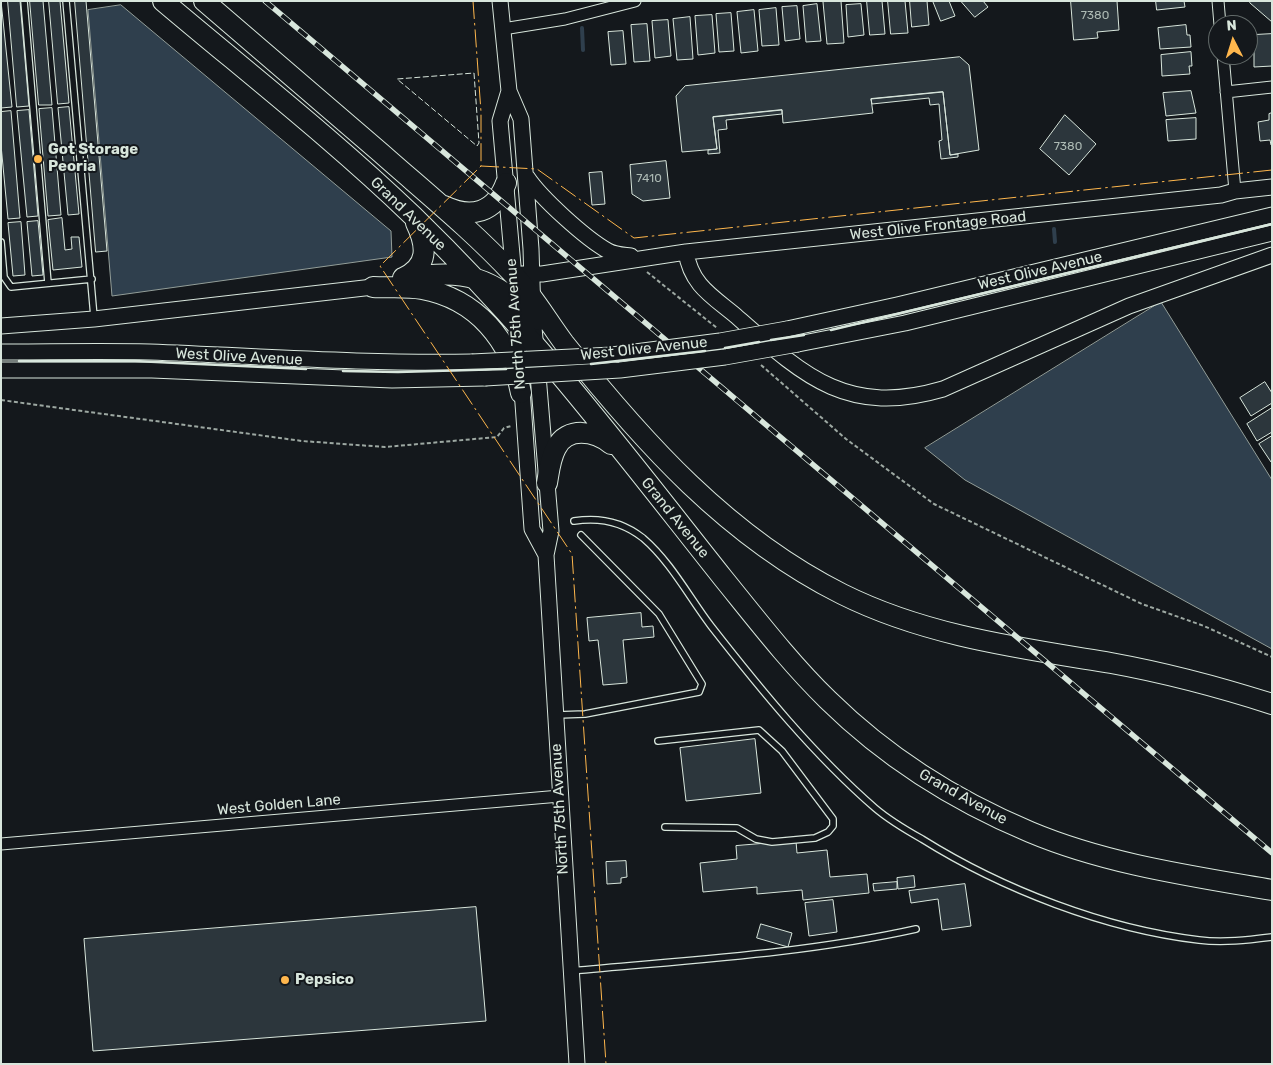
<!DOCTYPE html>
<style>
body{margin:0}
#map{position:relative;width:1273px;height:1065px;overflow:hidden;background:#14181c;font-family:Rubik,sans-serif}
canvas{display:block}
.frame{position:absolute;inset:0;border:2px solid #d8e6dc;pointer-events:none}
.north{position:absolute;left:1208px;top:15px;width:50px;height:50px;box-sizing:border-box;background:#14181c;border:1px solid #626a69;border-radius:50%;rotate:355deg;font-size:14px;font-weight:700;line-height:20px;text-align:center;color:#d8e6dc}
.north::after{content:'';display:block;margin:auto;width:18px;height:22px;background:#ffb74d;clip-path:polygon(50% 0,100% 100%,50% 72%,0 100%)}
</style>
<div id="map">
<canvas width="1273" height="1065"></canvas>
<div class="frame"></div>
<div class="north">N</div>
</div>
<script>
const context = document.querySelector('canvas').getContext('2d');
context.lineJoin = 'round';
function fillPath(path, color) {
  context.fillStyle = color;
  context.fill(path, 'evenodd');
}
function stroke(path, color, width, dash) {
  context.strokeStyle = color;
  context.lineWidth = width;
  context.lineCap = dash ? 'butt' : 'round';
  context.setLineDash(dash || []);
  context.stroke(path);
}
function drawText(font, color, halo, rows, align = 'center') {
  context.font = font + ' Rubik,sans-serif';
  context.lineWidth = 4;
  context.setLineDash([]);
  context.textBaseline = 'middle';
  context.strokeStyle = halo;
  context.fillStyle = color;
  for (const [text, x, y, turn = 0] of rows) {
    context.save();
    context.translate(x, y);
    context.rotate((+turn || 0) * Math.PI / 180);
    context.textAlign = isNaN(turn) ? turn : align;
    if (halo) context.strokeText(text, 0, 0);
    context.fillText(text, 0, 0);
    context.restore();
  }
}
const water = new Path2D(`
 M121,5l270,226 1,26 -280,39 -24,-286z
 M1161,302l111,178v169l-307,-169 -40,-32z`);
const stream = new Path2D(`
 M582,28l1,22
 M1054,229l1,13`);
const building = new Path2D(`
 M1,1l11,106 -11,1z
 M8,1h12l9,105 -12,1z
 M30,1h13l9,104h-13z
 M49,1h11l9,102 -11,1z
 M75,1h11l21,250 -11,1z
 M841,1l3,42 -17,1 -4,-42z
 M867,1h15l3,33 -15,1z
 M888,1h17l3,32 -17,1z
 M910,1h17l2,24 -17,2z
 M933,1h16l6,15 -14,5z
 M961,1h22l5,6 -13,10z
 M1071,1h46l2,29 -22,2 1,6 -24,2z
 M1156,1h28l1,6 -28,3z
 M1251,1h21v21l-22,-19z
 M817,4l4,37 -15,1 -3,-36z
 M861,4l3,31 -16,2 -2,-32z
 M797,6l3,33 -15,2 -3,-34z
 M776,8l3,37 -17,1 -3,-36z
 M754,10l4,41 -17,2 -4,-41z
 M731,13l3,38 -15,1 -3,-38z
 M712,15l3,38 -17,2 -3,-39z
 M690,17l3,42 -16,1 -4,-41z
 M668,20l3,36 -16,2 -3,-37z
 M647,24l3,37 -16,1 -3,-37z
 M1186,25l1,10h3l1,12 -31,2 -2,-21z
 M623,31l3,33 -15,1 -3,-33z
 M1272,34v32l-18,1v-32z
 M1191,52l1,14h-3l1,8 -28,2 -1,-21z
 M960,57l9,8 10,85 -29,5 -7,-63 -72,7 2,14 -90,10 -1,-13 -69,7 4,32 -35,3 -6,-56 9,-10z
 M1191,91l5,22 -30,3 -3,-23z
 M943,92l7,63 8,-1v3l-17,2 -2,-18 3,-1 -3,-36 -9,1 -1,-7 -57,6 -1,-5z
 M69,107l10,107 -11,1 -10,-107z
 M52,108l9,107 -13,1 -9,-107z
 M29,110l9,106 -11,1 -10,-106z
 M782,110v4l-56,6 1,9 -9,1 2,23 -12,1v-4l9,-1 -4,-32z
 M11,111l9,107 -12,1 -7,-74v-33z
 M1272,113v32h-1l-1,-5 -10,1 -2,-19 11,-2v-6z
 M1065,115l31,29 -27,31 -29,-26z
 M1196,118v21l-28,2 -2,-21z
 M666,161l4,37 -27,3 -11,-7 -2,-29z
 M602,172l3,32 -13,1 -3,-32z
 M62,218l3,32 7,-1 -1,-12h8l3,30 -29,3 -5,-50z
 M38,221l5,54 -11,1 -5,-54z
 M21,222l4,53 -12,1 -5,-53z
 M1265,382l7,11v10l-21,13 -11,-18z
 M1272,408v24l-15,9 -10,-17z
 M1272,436v25l-1,1 -12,-18z
 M641,613l1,14 11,-1 1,11 -31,3 4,43 -24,2 -5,-45 -9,1 -2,-23z
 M755,739l6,54 -75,8 -6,-53z
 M796,841l1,12 30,-3 3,27 37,-3 2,19 -66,7 -1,-10 -45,4v-7l-54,5 -3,-29 37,-4 -1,-13z
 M626,861l1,16 -6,1v5l-14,1 -1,-22z
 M914,876l1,11 -17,2 -1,-11z
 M897,882v7l-23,2 -1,-7z
 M965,884l6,42 -29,4 -4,-31 -27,4 -2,-12z
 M833,900l4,32 -28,4 -4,-33z
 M476,907l10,114 -393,30 -9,-112z
 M761,924l31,9 -4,14 -31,-9z`);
const path = new Path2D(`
 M647,272l70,56
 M761,365l85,74 88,65 208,100 62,22 68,31
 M1,400l301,41 83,6 112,-10 7,-9 7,-2`);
const lane = new Path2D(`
 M24,1l24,282
 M66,1l28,316
 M1,242l3,35 7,10 81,-8
 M574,521c25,-4 49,1 69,17 28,24 46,59 68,88 50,64 103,129 164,182 14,12 31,22 47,31 80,50 183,90 277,101 24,3 49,0 73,-3
 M557,715l28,-1 114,-22 3,-8 -43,-70 -78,-79
 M658,741l101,-11 23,21 51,68v7l-5,6 -13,6 -43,4 -16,-3 -19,-11 -72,-1
 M572,971c115,-11 231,-17 344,-42`);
const street = new Path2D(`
 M1218,1l2,24
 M503,29l62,-10 70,-18
 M1223,55l12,136
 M1226,92l46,-5
 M1,844l559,-48`);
const secondary = new Path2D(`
 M500,1l9,90 12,28 10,130 2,66 18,216 -5,24 31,509
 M509,91l-9,30 14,156
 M527,177c14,21 58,61 81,74 7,4 15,4 23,5
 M686,252c5,33 26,44 50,64 68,60 111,101 207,73l186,-83 143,-51
 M522,274h20l144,-22 535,-57 14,-4 37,-4
 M517,320l15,209 14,26
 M1,326l93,-7 279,-32
 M787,329l110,-24 375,-90
 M798,344l107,-21 367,-90
 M1,352c50,0 99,-1 149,0 107,4 214,12 322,10
 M1,370h151l240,10 93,-2`);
const highway = new Path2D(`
 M163,1c84,71 171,139 250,215 42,41 83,84 121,128 66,76 127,156 189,234 34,42 67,85 105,122 58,57 128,101 202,132 76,32 161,44 242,58
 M204,1c59,50 118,101 177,152 44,39 91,77 132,121 19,20 34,46 51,69 79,99 164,194 278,251 84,42 178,54 269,69 55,10 108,24 161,41
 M444,206c27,13 51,7 62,-23
 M403,278c66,-9 85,-2 136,42
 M403,278c26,-12 24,-32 13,-55
 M373,287c16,1 33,-1 49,2 55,10 89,52 99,104
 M547,483c2,-11 3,-24 9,-35 11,-22 39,-17 55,-4`);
const rail = new Path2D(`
 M265,1l1007,852`);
const secondaryBridge = new Path2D(`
 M472,362l140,-7 108,-14 67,-12
 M485,378l135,-8 105,-13 73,-13`);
const fence = new Path2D(`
 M474,73l5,70 -2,3 -80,-67z`);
const wall = new Path2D(`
 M831,330l441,-106
 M771,340l33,-5
 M725,348l34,-6
 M19,361h116l171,8
 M591,364l114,-13
 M343,371l55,1 108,-3`);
const power = new Path2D(`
 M473,1l8,111v54l-101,100 192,288 34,510
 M481,166l56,3 97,69 638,-68`);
const markers = [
 [38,159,5,"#ffb74d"],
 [285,980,5,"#ffb74d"]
];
const numberNames = [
 ["7380",1095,16],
 ["7380",1068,147],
 ["7410",649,179]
];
const poiNames = [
 ["Got Storage",48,150],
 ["Peoria",48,167],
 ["Pepsico",295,980]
];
const streetNames = [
 ["Grand Avenue",408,214,44],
 ["West Olive Frontage Road",938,226,-6],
 ["West Olive Avenue",1040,271,-13],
 ["North 75th Avenue",516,324,-94],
 ["West Olive Avenue",644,349,-6],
 ["West Olive Avenue",239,357,3],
 ["Grand Avenue",675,518,51],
 ["Grand Avenue",963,797,29],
 ["West Golden Lane",279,805,-5],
 ["North 75th Avenue",560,809,-93]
];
fillPath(water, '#2f3f4d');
stroke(water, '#939e99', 1);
stroke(stream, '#2f3f4d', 4);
fillPath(building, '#2c363c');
stroke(building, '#d8e6dc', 1);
stroke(lane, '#d8e6dc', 8);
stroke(street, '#d8e6dc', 13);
stroke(secondary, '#d8e6dc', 17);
stroke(highway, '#d8e6dc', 22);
stroke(path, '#9da8a2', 2, [4, 2.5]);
stroke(lane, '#14181c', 5.5);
stroke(street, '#14181c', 11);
stroke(secondary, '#14181c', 15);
stroke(highway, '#14181c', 20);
stroke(rail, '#d8e6dc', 5.5);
stroke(rail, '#14181c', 4, [11]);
stroke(secondaryBridge, '#d8e6dc', 17, []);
stroke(secondaryBridge, '#14181c', 15);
stroke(fence, '#d8e6dc', 1, [6, 2.5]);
stroke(wall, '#d8e6dc', 2.5);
stroke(power, '#ffb74d', 1, [18, 4, 2.5, 4]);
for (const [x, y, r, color] of markers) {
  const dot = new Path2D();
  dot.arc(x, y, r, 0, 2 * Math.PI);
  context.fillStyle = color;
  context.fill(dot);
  stroke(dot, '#14181c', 2);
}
drawText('12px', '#adbab4', null, numberNames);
drawText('bold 15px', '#d8e6dc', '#14181c', poiNames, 'left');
drawText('15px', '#d8e6dc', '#14181c', streetNames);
</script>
